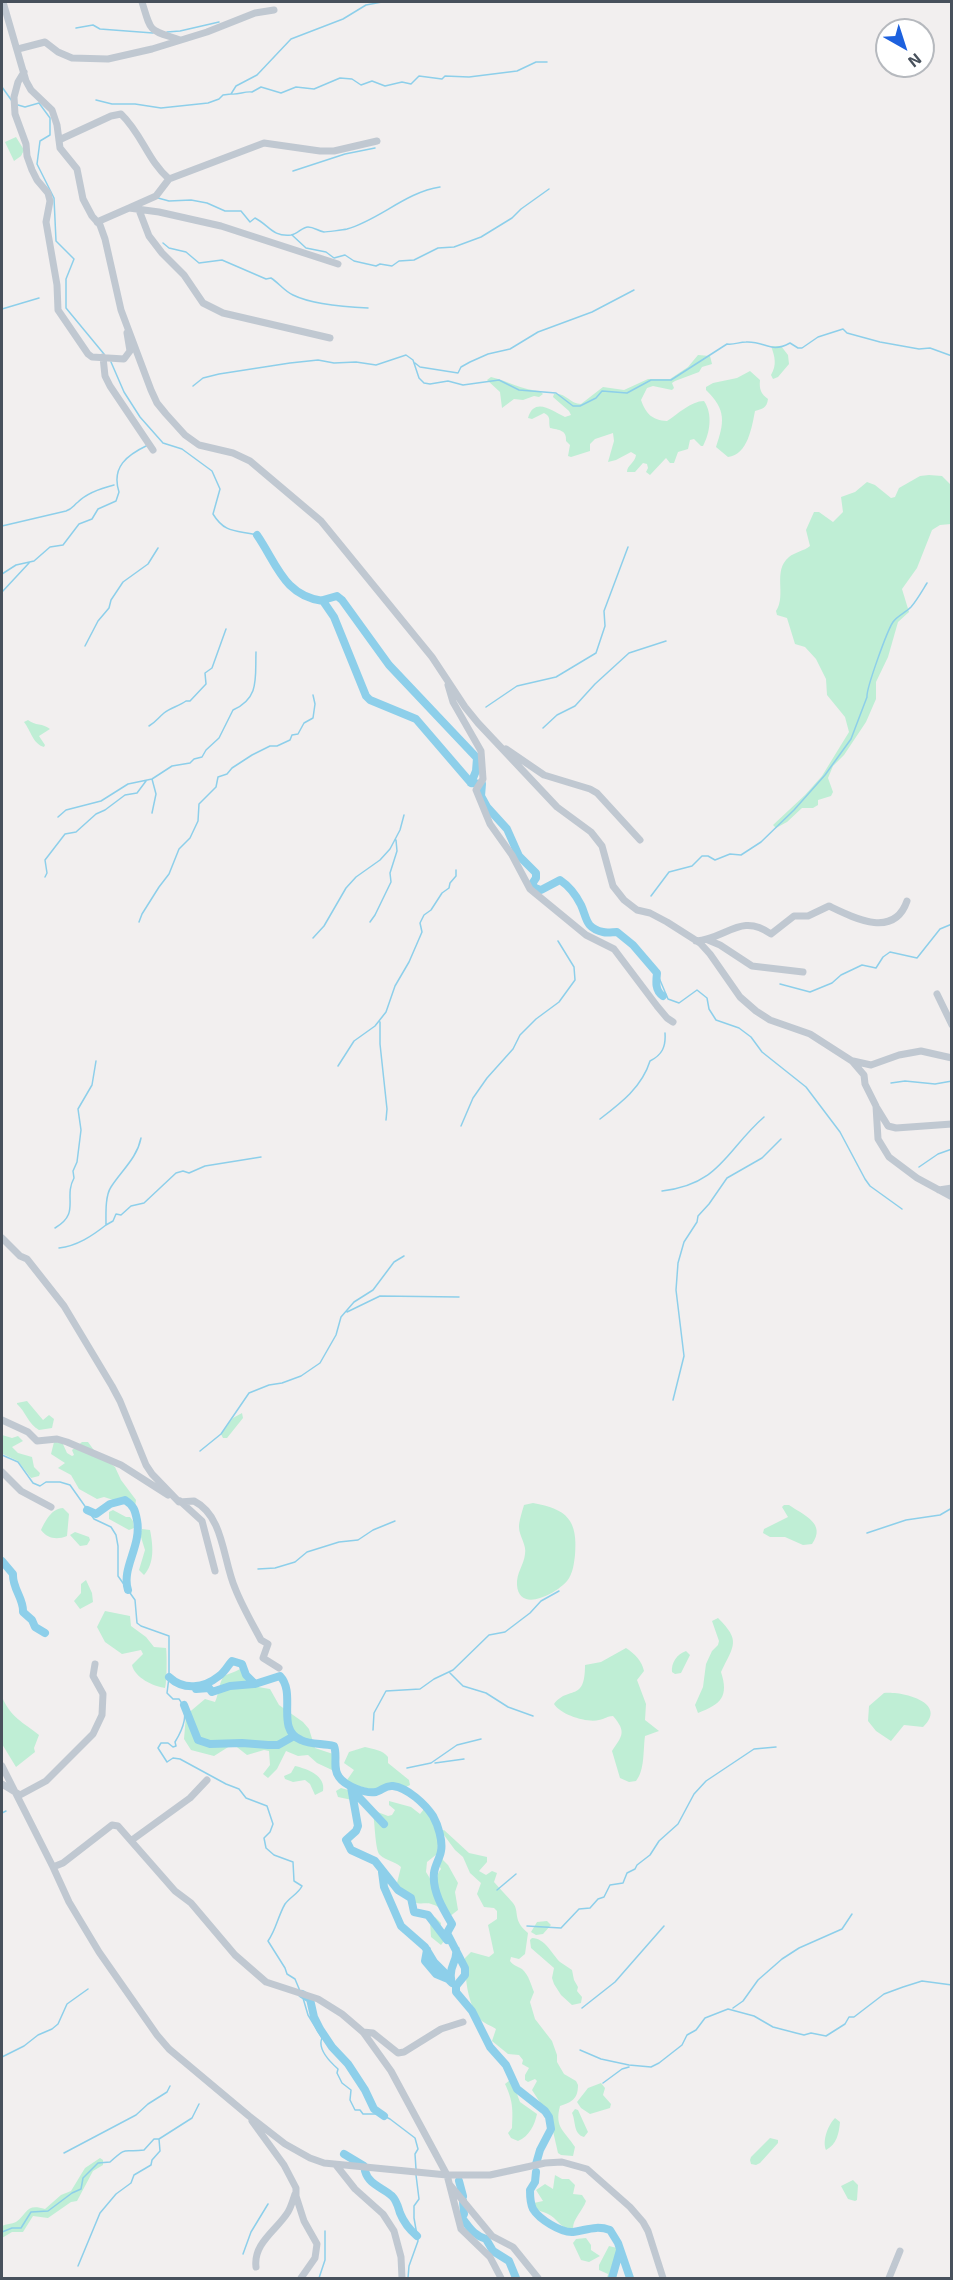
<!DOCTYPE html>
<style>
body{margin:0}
#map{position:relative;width:953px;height:2280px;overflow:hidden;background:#f2efef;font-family:"Exo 2",sans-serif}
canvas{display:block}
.frame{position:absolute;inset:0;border:3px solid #48515c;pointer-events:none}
.north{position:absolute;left:875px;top:18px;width:60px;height:60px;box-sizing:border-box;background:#fff;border:2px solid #b6b9be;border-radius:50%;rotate:141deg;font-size:16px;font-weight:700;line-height:24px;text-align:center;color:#48515c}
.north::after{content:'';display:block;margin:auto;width:21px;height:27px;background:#1d61de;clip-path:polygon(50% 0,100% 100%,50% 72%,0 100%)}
</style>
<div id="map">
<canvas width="953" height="2280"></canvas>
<div class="frame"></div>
<div class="north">N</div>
</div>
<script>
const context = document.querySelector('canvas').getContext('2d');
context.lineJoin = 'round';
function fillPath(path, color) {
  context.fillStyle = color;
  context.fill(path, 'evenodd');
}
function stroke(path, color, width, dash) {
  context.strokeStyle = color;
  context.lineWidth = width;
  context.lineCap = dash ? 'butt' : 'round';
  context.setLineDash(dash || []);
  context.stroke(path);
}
const green = new Path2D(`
 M16,137l8,13 -3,6 -7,5 -9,-19z
 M771,346h10l7,9 1,9 -11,13 -5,2 -2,-4c6,-10 4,-18 0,-29z
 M698,355l12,1 2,8 -10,3 -3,5 -24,9 -3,2 2,5 -2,2 -19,-4 -6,2 -6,12c5,14 11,20 26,21 11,-7 24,-20 37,-20 9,13 6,32 -1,45h-2l-7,-7 -4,1 -2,9 -10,3 -4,11h-4l-4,-5 -16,17 -4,-3 2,-4 -1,-4 -4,-1 -8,9h-8c0,-7 8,-9 9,-17l-5,-3 -15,8 -8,2 6,-21 -1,-8 -18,6 -5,5v7l-19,6 -3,-1 2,-11 -4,-4c1,-11 -7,-11 -16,-13 -2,-7 2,-11 -6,-15l-12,6 -4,-1c6,-22 25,-7 37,-1l6,-2 -2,-4 -16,-14 1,-3c11,-2 16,10 27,10l22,-17 21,3 24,-11h22l18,-12z
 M750,371l10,9c-1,9 1,14 8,19 -1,9 -6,10 -13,12 -3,15 -7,44 -27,46l-12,-10c8,-24 11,-37 -10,-57v-3l7,-4 24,-5z
 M491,377c17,4 31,13 49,14l3,3 -4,3 -5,-1 -11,4 -9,-1 -12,9 -2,-16 -13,-12z
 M929,475l13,1 9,9v39l-11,1 -8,5 -15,38 -15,21 7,23 -11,10 -10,35 -12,25v17l-10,23 -22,33 -11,11 -5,12 5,14 -2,4 -13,4v5l-5,3h-11l-15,14 -11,6 -3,-3 32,-30 17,-19 27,-44 -4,-15 -18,-22 -1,-16 -10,-20 -11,-12 -10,-3 -8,-26 -10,-3 -1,-4c11,-16 -4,-40 13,-54 6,-5 15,-6 21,-11l-4,-16 8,-18h5l14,10 10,-10 -2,-15 14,-5 12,-10 8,3 16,13 4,-1 4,-9 21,-12z
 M28,720c7,6 15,3 22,9l-11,7 6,9 -1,2c-11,-3 -13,-16 -20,-25z
 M27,1401l16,19 6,-5 5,4 -2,9 -13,2c-11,-6 -13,-18 -22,-26v-1z
 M242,1413l1,5 -16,20h-4l-2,-4 12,-16z
 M2,1435l10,3 6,-2 5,5 -11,6 6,6 14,4 2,10 6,6 -1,3 -8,2 -13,-17 -15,-7z
 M54,1442h8l5,11 5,3 2,-1 -2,-5 10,-8h6l8,11 19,14 6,13 15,20 -1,7 -31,-10 -7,2 -18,-10 -8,-14 -13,-7 7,-5 -14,-9z
 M533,1503c34,6 45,17 42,52 -1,8 -2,19 -8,26 -10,12 -48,33 -50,4 -1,-12 7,-20 8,-31 2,-9 -6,-18 -6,-27 0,-6 3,-15 5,-22z
 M784,1505h5c14,10 38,18 23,39l-9,1 -18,-8h-15l-7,-4 1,-4 24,-12 -6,-10z
 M63,1508l6,6 -2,22c-10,4 -19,3 -26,-6 5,-10 10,-21 22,-22z
 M113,1510l13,7h4l3,4 1,7 -5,2 -20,-11v-7z
 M142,1529l8,1c3,15 5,33 -6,45l-5,-5 6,-20 -5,-16z
 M75,1532l14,5 1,3 -3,5 -7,1 -10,-11z
 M86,1580l6,13 1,9 -13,7 -6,-8 7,-8v-9z
 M105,1611l25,5 1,10 15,11 8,10 12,1c1,5 1,35 -1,40 -12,-2 -30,-10 -33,-23l11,-11 -2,-4 -19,4 -17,-12 -8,-15z
 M718,1618c23,23 16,27 3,54 8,25 0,32 -23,41l-3,-8 8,-18 3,-23 6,-13 6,-6 1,-4 -7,-20z
 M626,1648c9,6 16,13 18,23l-7,9 9,24 -1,16 14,11 -14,5c-2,14 0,34 -9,45l-7,1 -9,-4 -8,-27c10,-15 15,-19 1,-35 -6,0 -8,3 -14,4 -12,3 -38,-5 -45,-16 15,-19 31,-1 31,-39l16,-3z
 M686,1651l4,4 -9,18 -6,1 -3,-2c-1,-9 5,-18 14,-21z
 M240,1669l8,4 4,13 18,3 9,16 24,17 6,7 6,19 18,6 4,13 -5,3 -15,-7 -9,-8 -10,1 -12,-5 -9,18 -9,9 -5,-4 7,-9 -1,-14 -5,-1 -17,5 -14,-11 -19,12 -23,-6 -7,-11 2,-24 19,-16 10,3c4,-7 4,-24 11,-27 4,-2 9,-3 14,-6z
 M884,1693c19,-2 65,10 39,34l-19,-2 -13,16 -15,-10 -8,-10 1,-15z
 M2,1697c10,22 20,24 37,38l-5,13 1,4 -19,15 -14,-23z
 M365,1747c8,2 18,3 23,10v6l21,17 1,5 -6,3 -15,-5 -16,7 -25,-7 -1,-3 7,-10 -10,-7 5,-11z
 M295,1766c13,3 31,10 28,25l-8,4 -5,-11 -5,-4 -12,2 -8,-3 -1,-3 7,-3z
 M341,1788l11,3 2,6 -2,3 -14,-3 -2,-6z
 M389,1801l22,6 9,7 4,-5c13,12 16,29 13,45l-10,8 -1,10 8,13 4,22c-12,-7 -15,-1 -24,-5 -8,-3 -11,-13 -17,-19l4,-16c-6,-6 -15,-6 -21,-12 -5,-4 -5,-33 -7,-41l2,-3 13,5 4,-1 3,-5 -6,-5z
 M444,1830l25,23 18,4v5l-8,9 7,4 6,-4 5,2 -3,9c6,7 13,14 19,21 7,9 -1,17 15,30l-3,21 -6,5 -8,-2 -1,4c4,5 7,5 12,8 7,6 9,16 12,23l-4,10 5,17 17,22 5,14v7l7,12 12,7 2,4c0,14 -6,17 -18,21 -6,22 5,25 15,41l-2,9 -12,-1 -3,-2 -8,-35 -18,-28 5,-9 -2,-2 -7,3 -3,-2v-5l4,-7 -7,-4 1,-4 -4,-5 -11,-1 -16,-13 4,-12c-5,-4 -12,-5 -16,-10 -13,-15 -15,-43 -15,-61l6,-6 18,5 5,-4 -6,-28 9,-6v-8l-3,-3 -10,-1 -7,-13 4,-11 -11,-10 -7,-16 -8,-7 -14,-19z
 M441,1858l7,7 10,18 -3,9 3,18 -9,7c-10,-9 -18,-37 -8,-48l-3,-6z
 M435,1917l6,6 -1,6 4,12 -3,4 -10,-8 -1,-15z
 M547,1921l4,4 -8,9 -7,1 -5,-3 6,-10z
 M532,1938c13,0 20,16 28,24 4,3 8,5 12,8l2,10 4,7 -1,4 5,6 -1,6 -9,2 -11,-10 -7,-11 -2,-6 2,-10 -23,-20 -1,-8z
 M510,2080l4,6 6,16 17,12c-2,10 -8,23 -19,27l-7,-3 -3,-5 4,-5c1,-19 1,-27 -7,-44z
 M601,2083l4,5 -2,7 8,9 -1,4 -20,6 -9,-6 -4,-6 11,-14z
 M575,2109l3,1 10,22 -4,5c-11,-3 -8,-16 -12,-24z
 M835,2118l5,4c-1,11 -3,22 -14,28 -4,-9 2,-25 9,-32z
 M770,2138l8,2v3l-18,20 -4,2 -5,-1 -1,-4 1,-3z
 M100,2158l3,2v5l-10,6 -16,30 -6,1 -23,16 -15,-2 -10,16h-11l-10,6v-12c4,-2 10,-2 14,-4 12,-9 10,-19 29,-13l16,-14 10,-4 14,-23z
 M555,2175l7,4h7l6,6 -2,9 9,1 4,6c-3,9 -13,18 -13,27l-3,1c-11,-2 -13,-11 -22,-15 -6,-3 -9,-2 -14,-8v-3l9,-2 -7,-11 9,-6 8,5z
 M853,2180l5,5 -1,15 -2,1 -7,-2 -7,-13z
 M586,2238l5,7v5l9,6 -11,6 -8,-2 -8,-17 3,-4z
 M609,2246l8,2 3,14 -4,16h-9l1,-4 -9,-4v-5z`);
const stream = new Path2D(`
 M383,2h16
 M443,2h8
 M76,28l17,-3 7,4 53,4
 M167,32l13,-1 39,-9
 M2,87l10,14
 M231,94c8,1 13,-3 21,-2l9,-5 20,6 15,-6 18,2 26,-11 12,1 9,6 11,-4 13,5 17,-4 9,2 8,-8 23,3 3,-3 24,1 48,-6 19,-9h11
 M96,100l16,4h23l26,4 47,-5 11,-4 4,-4 8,-1 5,-8 21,-11 34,-36 52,-20 23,-14 16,-3
 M18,105l7,2 14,-4 11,15v17l-10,6 -3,23 17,34 2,43 18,18 -8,20v29l38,46
 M293,171l52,-17 30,-6
 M158,198l11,3 22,-1 16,3 18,8h16l9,11 5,-4c14,7 17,19 36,17 7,-1 11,-8 17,-8 6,0 10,4 16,5 2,0 19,-2 23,-3 32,-9 59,-37 93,-42
 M292,235l14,13 20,4 8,6 11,-3 9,6 22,5 4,-2 12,2 7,-5 15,-1 24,-12 16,-1 27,-10 31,-19 9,-9 28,-20
 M163,243l6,5 17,4 13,11 23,-3 44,19 5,-1c8,5 13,13 22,17 18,9 54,12 75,13
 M2,309l37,-11
 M111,362l13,30 16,25 23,26 19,6 30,22 8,18 -7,25c12,20 24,16 44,21
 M415,363l5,4 38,6 3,-6 9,-5 18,-8 22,-5 28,-17 54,-20 42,-22
 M193,386l10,-8 16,-4 71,-11 28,-3 16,3 22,-1 20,3 30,-10 7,5 6,18 5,5 6,1 18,-3 15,4 36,-5 20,10 37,3 17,13h7l16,-8 6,-7 25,2 24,-13h20l56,-36c7,1 12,-2 19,-2 20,-1 24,12 44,1l8,5h4l16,-11 25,-8 4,4 33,9 39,7 11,-1 22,8
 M2,526l64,-15c6,-2 7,-5 12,-9 8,-8 24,-14 36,-17
 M2,574l14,-9 18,-4 16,-14 13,-2 16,-21 13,-5 6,-10 18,-8 3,-9c-8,-25 8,-37 29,-47
 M2,592l27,-29
 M85,646l13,-25 11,-13 2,-8 12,-18 25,-18 10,-16
 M486,707l31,-21 39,-9 40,-24 9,-27 -1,-15 24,-64
 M149,726c7,-4 9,-8 15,-13 6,-5 15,-7 22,-12h4l16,-17 -1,-11 7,-5 14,-39
 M543,728l14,-13 18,-9 20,-22 34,-31 37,-12
 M152,779l4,15 -4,19
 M58,817l8,-7 35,-9 27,-17 24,-5 20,-13 18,-3 4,-4 8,-2 4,-7 13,-12 14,-28c27,-12 22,-32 23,-58
 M45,877l2,-4 -2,-13 20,-26 11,-2 20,-18 9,-4 20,-15 12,-2 9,-12
 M651,896l18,-24 23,-6 10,-10h6l7,4 15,-6 11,1 20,-13 33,-32 31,-35 26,-36 16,-42c-1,-8 20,-66 26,-75 4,-6 12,-9 18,-15 6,-7 11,-16 16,-24
 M139,922l3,-8 17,-27 10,-13 10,-25 11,-11 8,-17 1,-17 17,-17 2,-10 9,-3 5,-6 20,-13 18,-9h7l13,-6 2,-5 6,-1 6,-11 9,-5 2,-14 -2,-9
 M370,922l5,-7 16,-33 -1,-9 7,-22 -1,-11
 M313,938l11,-12 22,-38 10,-11 24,-17 10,-11 10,-19 4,-15
 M657,973l11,26 11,4 18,-13 10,8 2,11 7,11 23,8 12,9 11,15 44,35 34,45 25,47 5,7 32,23
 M780,984l30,8 22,-9 9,-8 21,-10 14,3 7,-11 7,-5 27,6 23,-29 12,-5
 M380,1022v22l7,65 -1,11
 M338,1066l16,-25 21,-15 11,-14 9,-26 14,-24 13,-30 -2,-9 4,-8 7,-5 11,-17 7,-5 1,-5 6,-7v-6
 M891,1083l14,-2 30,3 17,-3
 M600,1119c21,-16 42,-32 50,-58 12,-6 16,-14 15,-28
 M461,1126l12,-28 14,-20 26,-29 7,-14 16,-16 23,-17 16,-22 -1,-13 -16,-26
 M919,1167l19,-13 14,-5
 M662,1191c59,-7 64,-41 102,-74
 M106,1225l7,-4 3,-7 5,1 10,-9 13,-3 32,-30 7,-2 6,2 16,-7 56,-9
 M55,1228c26,-15 8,-30 19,-50l-1,-7 4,-9 4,-32 -3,-21 14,-24 4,-24
 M59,1248c18,-2 33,-12 47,-23 0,-11 -1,-29 5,-38 11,-17 26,-29 30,-49
 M347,1312l33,-16 79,1
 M673,1400l11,-44 -8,-66 2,-27 6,-21 13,-20 1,-6 11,-12 18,-26 35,-20 19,-19
 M200,1451l21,-17 28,-41 20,-8 13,-2 19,-7 19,-13 16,-28 5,-18 13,-15 19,-12 21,-28 10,-6
 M2,1455l16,7 15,21 7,3 6,-4h14l10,3 24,34 17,8 5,8 2,11v30l17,24 2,23 4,3 28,10v41l-2,16 6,6h6c11,14 4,30 -4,43l1,4 -3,1 -5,-4h-7l-3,5 9,14 6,-4 7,1 46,25 13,5 7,9 21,8 6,18 -3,8 -6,6 2,10 8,7 19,7 1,19 8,5c-3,7 -12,11 -17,18 -7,12 -9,26 -17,37l17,27 2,6 8,5 5,12
 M867,1533l39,-13 34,-5 12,-7
 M258,1569l17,-1 20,-6 12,-10 32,-10 19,-2 15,-10 22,-9
 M450,1673l13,13 23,7 22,14 25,9
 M373,1730l1,-17 12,-22 34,-2 14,-10 19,-9 36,-35 16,-3 25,-19 11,-12 18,-10
 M435,1763l29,-4
 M407,1768l24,-5 26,-18 24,-6
 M2,1813l4,-2
 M497,1890l19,-16
 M527,1926l34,2 18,-19 11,-1 8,-9 6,-2 6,-12 13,-2 4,-10 8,-4 2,-4 13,-10 9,-14 19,-17 16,-30 12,-13 48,-32 22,-2
 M303,1998l5,17 14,23c-5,11 7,23 16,31l-1,4 5,10 9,7 -1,10 5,10h5l3,4h17l10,5 25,19 3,11 -3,5 1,15
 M582,2008l33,-26 49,-56
 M733,2008l10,-7 15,-21 24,-21 17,-11 43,-19 10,-15
 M580,2050l21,9 28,6 22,2 8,-4 23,-18 5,-10 9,-5 9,-12 23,-9 26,7 19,11 23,6 8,2 7,-2 15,3 19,-12 4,-7h5l30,-23 19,-7 19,-6 30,4
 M2,2057l22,-11 14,-11 14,-6 6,-5 9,-20 21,-15
 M603,2083l19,-14 7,-2
 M64,2153l72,-38 12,-11 19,-12 3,-6
 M2,2232l10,-4h9l10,-16 17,-1 24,-18 9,-4 2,-11 15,-15 12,-1c19,-17 12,-9 34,-12l10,-11h4
 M243,2254l8,-22 17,-28
 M78,2266l22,-53 16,-19 15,-11 3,-8 17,-10 1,-5 8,-9 -1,-12 33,-21 7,-14
 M319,2278l6,-18v-29
 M408,2278l1,-12 9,-25 -4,-23v-12l5,-7 -3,-24`);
const river = new Path2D(`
 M257,535c20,29 27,61 66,66l11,16 32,79 4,4 46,19 55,64
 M323,600l14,-4 5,4 47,65 88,93 -1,13 -5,12 11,1 -1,12 6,11 20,22 12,27 17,17v5l-4,6 3,4 6,2 19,-10c9,6 16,15 21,25 6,13 4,23 22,27 4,1 10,0 14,0l16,13 24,28c-1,9 -2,18 6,23
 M87,1510l9,4 14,-10 15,-4c9,6 10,10 12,20 5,26 -16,48 -9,70
 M2,1561l11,13c-1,14 11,25 10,38l9,8 3,7 10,6
 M169,1677c15,14 35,11 50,-1 6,-4 9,-11 13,-15l10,3 4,11 9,9 25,-8c17,18 -5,53 21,64 10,5 22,3 33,6 4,10 -2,22 5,31 6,9 27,17 37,15 7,-2 9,-7 17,-6 15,2 32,18 40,30 5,9 10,25 8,35 -1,7 -6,14 -7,22 -2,18 9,36 18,51l-5,9 18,35v7l-9,11v6l16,19 18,36 16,18 11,24 28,22 4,6 2,12 -11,21 -4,14
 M196,1689l13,-1 3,4 18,-6 24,-2
 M184,1705l14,35 12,4 32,-1 26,2h10l16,-9
 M351,1787l7,39 -2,5 -10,9 5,10 24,11 23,29 13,8 3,14 14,3 19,25
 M354,1792l30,32
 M382,1872l2,15 17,39 24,21 9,15 17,17
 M427,1950l-2,11 11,13 12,5 4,4
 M451,1978c-2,-13 7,-17 5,-28
 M302,1994l8,5 4,18 6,12 12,18 16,17 17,26 9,19 10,7
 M344,2154l20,12
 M365,2171c4,14 17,16 27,25 5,5 6,11 8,17 4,10 10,17 17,23
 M536,2172l-1,10 -5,8c0,7 0,13 3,19 6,10 28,24 40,23 14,-2 23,-7 37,-2l8,13 12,35
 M459,2181l4,15
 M463,2201l1,13 -2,4c8,10 11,17 24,21l7,12 16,10 7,17
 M612,2278l8,-28`);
const minor = new Path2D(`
 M3,2l23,79 5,9 21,20 5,15 3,23 17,21 6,30 9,17 8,9 5,14 16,71 30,80 6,13 9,11 19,21 14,10 34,8 17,8 71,60 111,136 33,50 13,16 79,84 34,25 11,14 11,40 11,14 13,10 13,3 17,9 33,21 10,11 30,43 16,14 14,9 40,14 42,27 12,14 1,9 11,22 2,33 11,18 28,21 35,19
 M142,2c10,32 6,27 38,38
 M18,49l27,-7 13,10 14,6 36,1 44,-10 55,-17 48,-19 19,-3
 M24,72l-6,10 -4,15 1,17 11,30 1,12 5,14 5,10 11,13 2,8 -4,21 11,63 1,25 30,44 4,3 32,2 6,-8 -3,-18
 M59,140l52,-24 10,-2c21,20 27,47 48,65
 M129,208l27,-12 13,-17 95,-36 56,8h14l43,-10
 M139,210l10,26 13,17 22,22 19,28 20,10 107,25
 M97,222l32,-14 30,4 62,14 117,38
 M103,357l2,19 5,10 43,64
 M448,685l5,17 28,49 2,28 -7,11 14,34 22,31 18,34 56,46 28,14 43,57 10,12 6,4
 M506,749l38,26 46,14 7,4 43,47
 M708,940l12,5 32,21 51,6
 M696,941c30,-2 45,-29 75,-7l23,-18h14l21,-10c25,12 65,33 78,-5
 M937,994l15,31
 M853,1061l18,4 28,-10 22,-4 31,7
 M877,1108l11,18 8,2 56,-4
 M939,1190l13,-2
 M2,1238l18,18 7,3 37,47 48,80 8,15 26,64 6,9 27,28 15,-1c30,15 29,60 41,87 7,18 17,35 26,52l7,4 -5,14 16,10
 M2,1420l26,12 9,9 20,-2 10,3 54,23 47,30
 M2,1472l19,19 30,16
 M180,1501l22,20 13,50
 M2,1766l51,101 10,-4 49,-38 6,1 57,65 16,12 44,52 31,27 52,17 24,15 21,18 28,39 56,104h43l55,-12 17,-1 25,7 43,38 13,15 5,9 15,47
 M2,1784l18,11 26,-14 47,-47 9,-19 1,-21 -10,-18 2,-12
 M132,1840l58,-42 17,-18
 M53,1867l16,35 30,50 58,83 12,14 80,67 36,28 25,14 14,5 123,12 14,54 29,28 11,21
 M363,2032l10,1 25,20 6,-1 37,-23 22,-7
 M252,2121l32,44 12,23v8l8,25 13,23 -2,14 -14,20
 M336,2165l19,24 28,25 11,17 7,26 1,21
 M450,2185l42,51 21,11 25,31
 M256,2267c-3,-24 21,-37 32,-55 3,-5 5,-12 7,-18
 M889,2278l11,-27`);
fillPath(green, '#bfeed5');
stroke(stream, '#8dcfea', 1.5);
stroke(river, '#8dcfea', 8);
stroke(minor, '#c0c8d1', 7);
</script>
